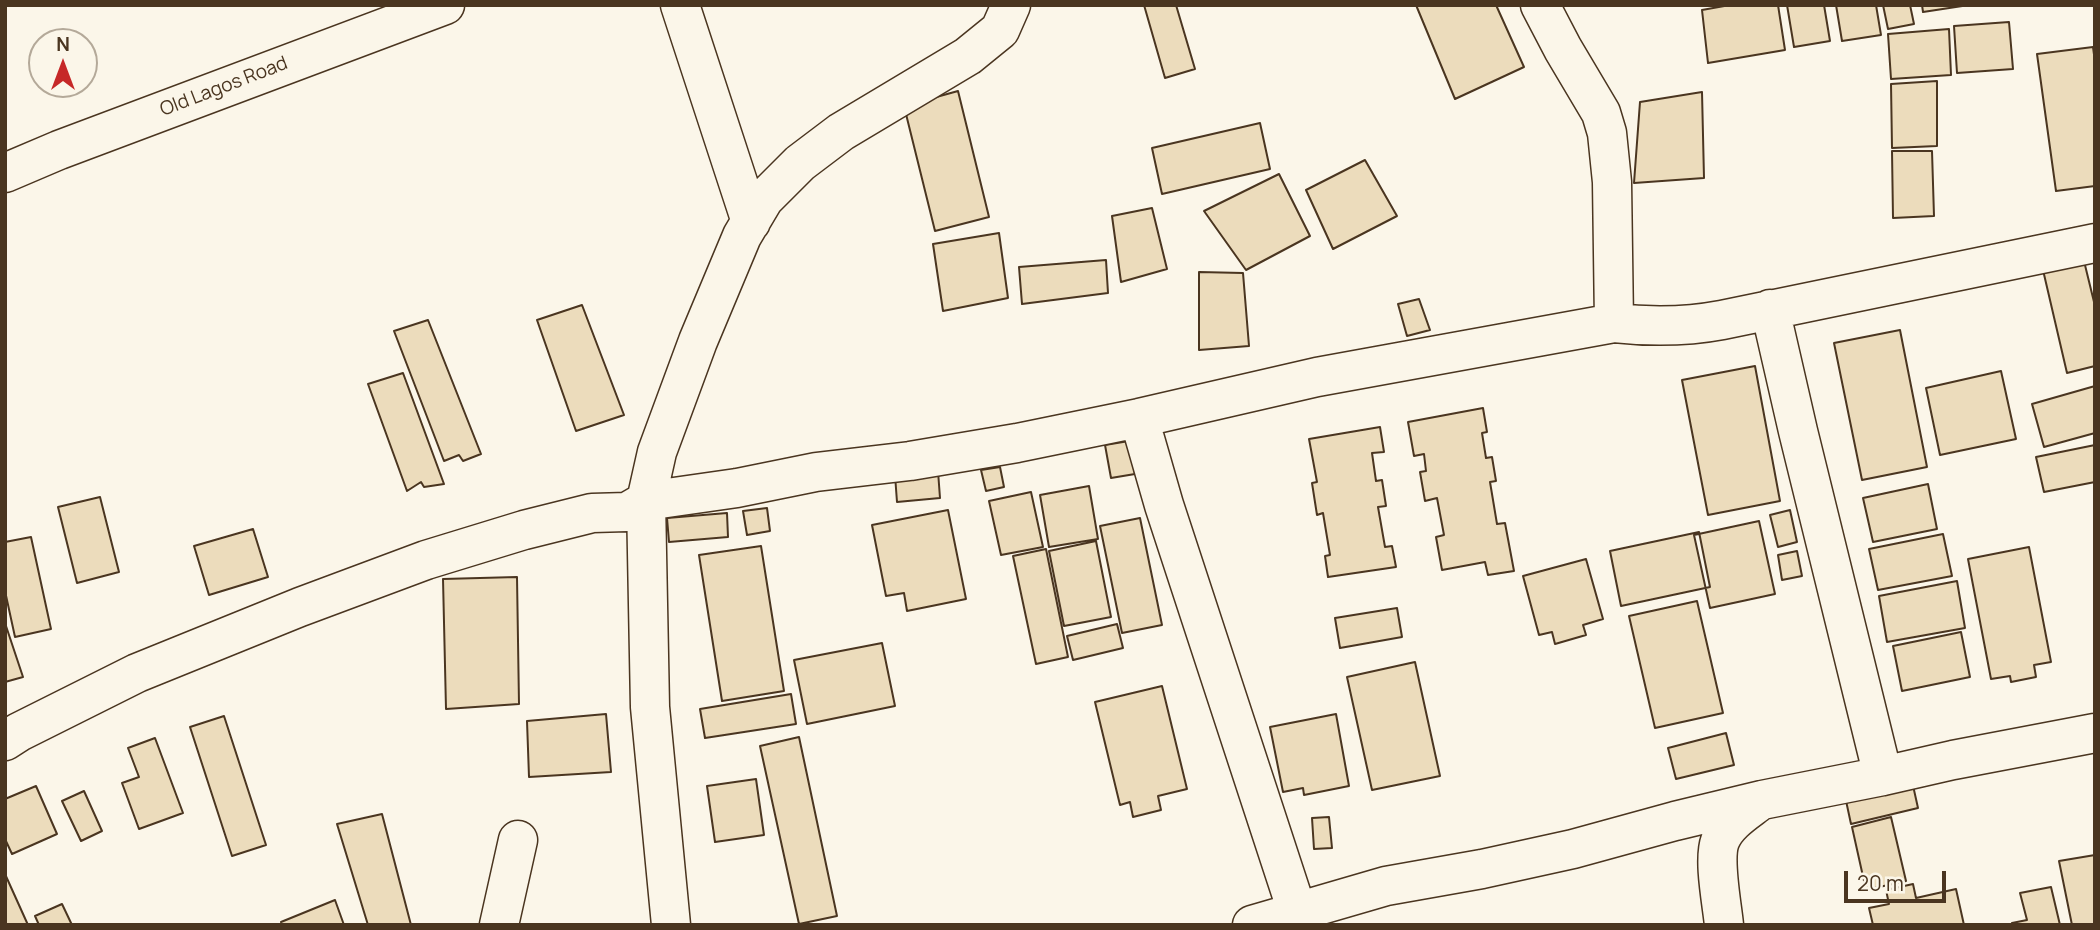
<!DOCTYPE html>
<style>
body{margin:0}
#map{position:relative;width:2100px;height:930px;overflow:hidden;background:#fbf6e9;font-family:Manrope,sans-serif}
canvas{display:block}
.frame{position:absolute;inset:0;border:7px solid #4a3520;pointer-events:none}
.north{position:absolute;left:28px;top:28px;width:70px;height:70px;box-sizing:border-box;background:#fbf6e9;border:2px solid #b4a999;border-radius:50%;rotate:0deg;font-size:19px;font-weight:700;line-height:28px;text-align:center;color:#4a3520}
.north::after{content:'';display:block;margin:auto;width:24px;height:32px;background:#c62828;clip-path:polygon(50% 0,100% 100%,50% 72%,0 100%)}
.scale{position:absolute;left:1844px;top:871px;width:102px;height:32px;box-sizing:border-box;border:4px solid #4a3520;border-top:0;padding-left:9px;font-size:21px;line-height:24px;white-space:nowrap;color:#4a3520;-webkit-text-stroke:5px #fbf6e9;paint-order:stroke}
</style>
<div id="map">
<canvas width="2100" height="930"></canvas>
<div class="frame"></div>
<div class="north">N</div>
<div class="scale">20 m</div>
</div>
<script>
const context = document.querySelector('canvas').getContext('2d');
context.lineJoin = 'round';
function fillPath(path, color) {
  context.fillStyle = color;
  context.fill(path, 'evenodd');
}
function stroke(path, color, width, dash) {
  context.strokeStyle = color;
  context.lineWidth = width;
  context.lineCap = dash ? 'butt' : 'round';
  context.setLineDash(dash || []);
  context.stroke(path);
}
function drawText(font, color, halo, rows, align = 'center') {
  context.font = font + ' Manrope,sans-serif';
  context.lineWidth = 5;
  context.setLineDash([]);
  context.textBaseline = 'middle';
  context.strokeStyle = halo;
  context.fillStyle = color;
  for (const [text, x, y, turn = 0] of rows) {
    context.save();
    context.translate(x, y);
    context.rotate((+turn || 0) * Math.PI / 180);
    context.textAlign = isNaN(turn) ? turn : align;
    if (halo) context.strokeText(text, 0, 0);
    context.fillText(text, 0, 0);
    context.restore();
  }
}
const building = new Path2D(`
 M1144,5h32l19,64 -30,9z
 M1416,5h80l28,62 -69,32z
 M1730,5h48l7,45 -77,13 -6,-53z
 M1787,5h37l6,36 -36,6z
 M1836,5h40l5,30 -39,6z
 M1883,5h27l4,19 -26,5z
 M1922,5h47l-46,7z
 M2009,22l4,47 -56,4 -3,-47z
 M1949,29l2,46 -60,4 -3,-45z
 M2093,47l2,15v124l-39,5 -19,-137z
 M1937,81v65l-45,2 -1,-64z
 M958,91l31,126 -54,14 -31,-125z
 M1702,92l2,86 -70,5 6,-81z
 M1260,123l10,46 -108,25 -10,-46z
 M1892,151h40l2,65 -41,2z
 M1365,160l32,56 -64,33 -27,-59z
 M1279,174l31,62 -64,34 -42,-59z
 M1152,208l15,61 -46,13 -9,-66z
 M999,233l9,65 -65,13 -10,-67z
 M1106,260l2,33 -86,11 -3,-37z
 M2084,261l11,45v60l-28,7 -24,-103z
 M1199,272l44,1 6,73 -50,4z
 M1419,299l11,31 -23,6 -9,-32z
 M582,305l42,110 -48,16 -39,-111z
 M428,320l53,134 -18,7 -4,-6 -15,6 -50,-130z
 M1900,330l27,137 -65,13 -28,-137z
 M1755,366l25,135 -72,14 -26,-135z
 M2001,371l15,68 -76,16 -14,-67z
 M403,373l41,111 -20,3 -3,-5 -14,9 -39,-107z
 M2095,386v47l-51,14 -12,-43z
 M1483,408l4,24 -5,1 4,25 6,-1 4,24 -6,1 7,42 8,-1 9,48 -26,4 -3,-13 -43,8 -6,-33 8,-2 -7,-37 -12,3 -5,-29 6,-1 -2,-17 -10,2 -6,-34z
 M1380,427l4,25 -12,1 4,28 6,-1 4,26 -8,1 7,40 7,-1 4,21 -68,10 -3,-21 5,-1 -7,-42 -6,2 -5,-32 5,-1 -8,-43z
 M1129,441l6,33 -24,4 -6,-33z
 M2095,445v37l-51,10 -8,-35z
 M1000,467l4,20 -18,4 -5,-21z
 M938,471l2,27 -43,4 -2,-27z
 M1928,484l9,45 -64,13 -10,-44z
 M1089,486l9,53 -49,8 -9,-52z
 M1031,492l12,55 -42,8 -12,-54z
 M100,497l19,75 -42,11 -19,-76z
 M767,508l3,23 -23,4 -4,-24z
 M948,510l18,89 -59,12 -3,-18 -18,3 -14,-71z
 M1790,510l7,32 -19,5 -8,-32z
 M727,513l1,24 -59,5 -2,-24z
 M1140,518l22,107 -40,8 -22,-107z
 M1759,521l16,73 -65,14 -16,-73z
 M253,529l15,48 -59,18 -15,-49z
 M1699,532l11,55 -89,19 -11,-55z
 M1943,534l9,42 -74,14 -9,-41z
 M31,537l20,92 -36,8 -10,-46v-49z
 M1096,541l15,76 -47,9 -15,-75z
 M761,546l23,145 -62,10 -23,-146z
 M2029,547l22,115 -17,3 2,12 -25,5 -1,-6 -19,3 -23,-120z
 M1046,549l22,108 -32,7 -23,-108z
 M1797,551l5,25 -20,4 -4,-25z
 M1586,559l17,60 -20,6 3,10 -31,9 -3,-12 -13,3 -16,-59z
 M517,577l2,127 -73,5 -3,-130z
 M1957,581l8,47 -78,14 -8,-46z
 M1697,601l26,112 -68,15 -26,-112z
 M1397,608l5,29 -62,11 -5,-30z
 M5,623l18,54 -18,5z
 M1117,624l6,24 -50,12 -6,-24z
 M1961,632l9,45 -68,14 -9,-45z
 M882,643l13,63 -88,18 -13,-64z
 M1415,662l25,114 -68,14 -25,-113z
 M1162,686l25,103 -29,7 3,14 -28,7 -3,-15 -10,3 -25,-103z
 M791,694l5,30 -91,14 -5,-29z
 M606,714l5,58 -82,5 -2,-56z
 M1336,714l13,72 -45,9 -1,-7 -20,4 -13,-65z
 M224,716l42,129 -34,11 -42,-129z
 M1726,733l8,32 -58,14 -8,-31z
 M799,737l38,179 -38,8 -39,-178z
 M155,738l28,75 -44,16 -17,-46 17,-6 -11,-29z
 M756,779l8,56 -49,7 -8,-56z
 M1912,781l6,27 -67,16 -6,-28z
 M36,786l21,48 -45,20 -7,-15v-40z
 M84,791l18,40 -21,10 -19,-40z
 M382,814l29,111h-43l-31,-101z
 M1329,817l3,31 -18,1 -2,-31z
 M1891,817l15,64 -40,9 -14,-63z
 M2095,855v69l-23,1 -13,-64z
 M5,874l23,51h-23z
 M1913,884l3,14 40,-9 8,36h-91l-4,-17 20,-4 -3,-14z
 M2051,887l9,38h-48v-2l15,-3 -7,-27z
 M335,900l9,25h-62l-1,-3z
 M62,904l10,21h-33l-4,-9z`);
const minor = new Path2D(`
 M680,5l71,217
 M1540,5l23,44 38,64 6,20 5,49 2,141
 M1770,309l28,122 85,345
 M1139,418l25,87 133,406
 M5,741l14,-9 118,-59 163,-66 126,-47 98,-30 68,-17 35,-1 19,-11 91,-13 79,-16 94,-11 107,-18 122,-25 178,-41 297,-54c37,4 71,4 108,-3l373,-77
 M499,925l19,-85
 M671,925l-21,-218 -4,-206 11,-49 41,-111 44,-105 22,-37 36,-36 41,-31 127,-76 32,-26 11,-25
 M1252,925l134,-39 96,-17 91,-20 102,-28 87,-21 121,-24 70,-16 142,-27
 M1724,925c-2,-21 -11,-65 -4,-84 7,-18 26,-29 40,-40`);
const major = new Path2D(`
 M5,173l54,-23 386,-145`);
const streetNames = [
 ["Old Lagos Road",224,87,-21]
];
fillPath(building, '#ecdcbc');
stroke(building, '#4a3520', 2);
stroke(minor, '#4a3520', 41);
stroke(major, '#4a3520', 41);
stroke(minor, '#fbf6e9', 38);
stroke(major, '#fbf6e9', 38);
drawText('19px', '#4a3520', '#fbf6e9', streetNames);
</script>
